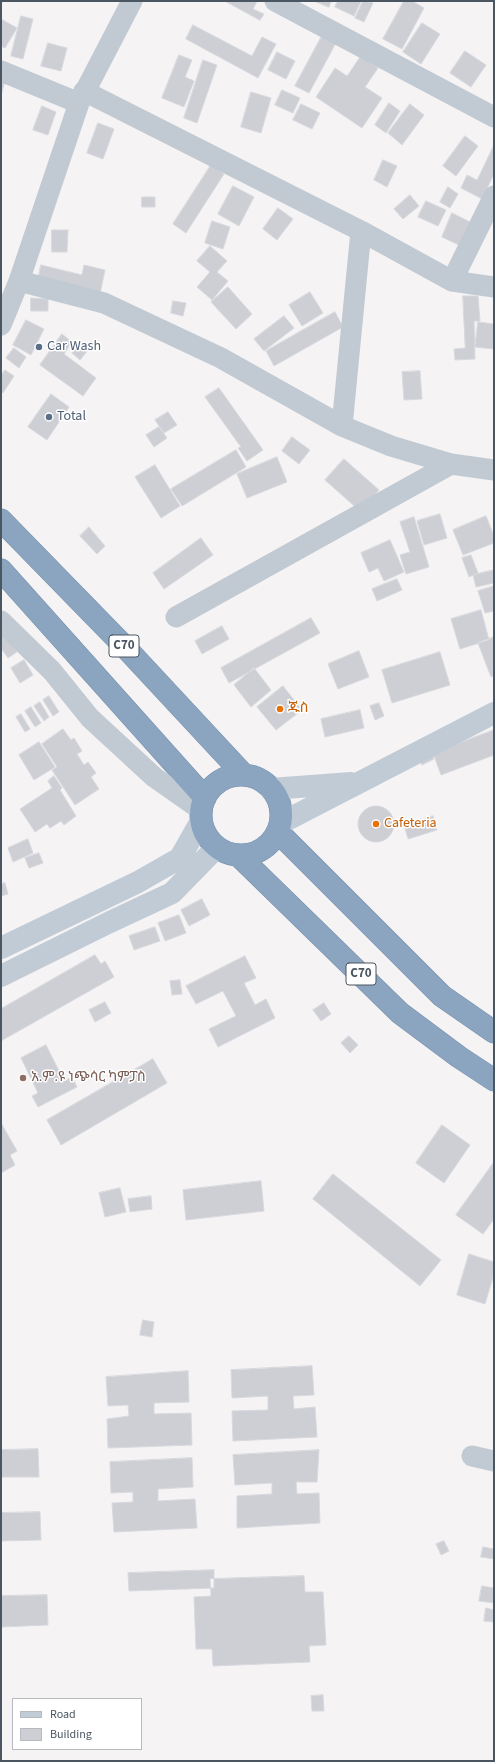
<!DOCTYPE html>
<meta charset="utf-8">
<style>
body{margin:0}
#map{position:relative;width:495px;height:1762px;overflow:hidden;background:#f5f3f3;font-family:"Source Sans 3",sans-serif}
canvas{display:block}
.frame{position:absolute;inset:0;border:2px solid #4a5661;pointer-events:none}
.legend{position:absolute;left:12px;top:1698px;width:130px;height:52px;box-sizing:border-box;background:#fff;border:1px solid #b7bbc0;margin:0;padding:5px 7px;list-style:none;font-size:12px;color:#4a5661}
.legend li{display:flex;align-items:center;gap:8px;height:20px}
.legend b{width:20px;border:1px solid #b7bbc0}
</style>
<div id="map">
<canvas width="495" height="1762"></canvas>
<div class="frame"></div>
<ul class="legend">
<li><b style="height:5px;background:#c1cbd6"></b>Road</li>
<li><b style="height:11px;background:#cdcfd5"></b>Building</li>
</ul>
</div>
<script>
const context = document.querySelector('canvas').getContext('2d');
context.lineJoin = 'round';
function fillPath(path, color) {
  context.fillStyle = color;
  context.fill(path, 'evenodd');
}
function stroke(path, color, width, dash) {
  context.strokeStyle = color;
  context.lineWidth = width;
  context.lineCap = dash ? 'butt' : 'round';
  context.setLineDash(dash || []);
  context.stroke(path);
}
function drawText(font, color, halo, rows, align = 'center') {
  context.font = font + ' "Source Sans 3","Noto Sans Ethiopic",sans-serif';
  context.lineWidth = 3;
  context.setLineDash([]);
  context.textBaseline = 'middle';
  context.strokeStyle = halo;
  context.fillStyle = color;
  for (const [text, x, y, turn = 0] of rows) {
    context.save();
    context.translate(x, y);
    context.rotate((+turn || 0) * Math.PI / 180);
    context.textAlign = isNaN(turn) ? turn : align;
    if (halo) context.strokeText(text, 0, 0);
    context.fillText(text, 0, 0);
    context.restore();
  }
}
const building = new Path2D(`
 M225,1h32l-4,8 11,5 -4,6z
 M314,1h17l-2,6z
 M338,1h23l-7,15 -19,-9z
 M363,1l10,2 -9,19 -9,-4z
 M404,1h8l12,7 -22,41 -19,-10z
 M21,16l12,3 -10,40 -12,-3z
 M1,19l16,9 -12,20 -4,-2z
 M422,23l18,11 -19,30 -18,-12z
 M193,25l59,31 10,-19 14,7 -18,34 -72,-39z
 M323,34l14,7 -28,52 -14,-7z
 M48,43l19,5 -6,23 -20,-5z
 M465,51l21,14 -15,22 -21,-14z
 M277,52l18,9 -9,18 -18,-9z
 M179,55l13,5 -7,17 9,4 -10,26 -22,-9z
 M361,56l17,12 -13,19 17,11 -20,30 -46,-31 19,-29 12,8z
 M203,60l14,5 -20,58 -13,-5z
 M1,79l4,1 -4,16z
 M282,90l18,8 -7,15 -18,-8z
 M251,92l20,6 -10,35 -20,-6z
 M389,103l11,8 -14,22 -11,-8z
 M301,104l19,9 -8,16 -19,-9z
 M410,104l14,11 -22,30 -14,-12z
 M42,106l14,6 -8,23 -15,-5z
 M98,123l16,6 -11,30 -16,-6z
 M465,136l13,10 -22,30 -13,-10z
 M494,145v29l-12,25 -21,-11 6,-13 10,5z
 M383,160l14,6 -10,21 -13,-7z
 M211,165l13,9 -38,59 -13,-9z
 M233,186l21,11 -15,29 -21,-12z
 M448,187l10,7 -8,14 -10,-6z
 M410,195l9,11 -16,13 -9,-10z
 M142,197h13v10h-13z
 M426,201l20,9 -8,16 -20,-9z
 M278,208l15,11 -16,21 -14,-11z
 M452,213l18,9 -11,23 -17,-8z
 M212,221l18,6 -7,22 -18,-6z
 M52,230h16l-1,22h-15z
 M210,246l17,15 -10,11 11,9 -16,19 -15,-13 13,-15 -13,-11z
 M41,265l41,10 2,-10 21,5 -5,24 -62,-14z
 M228,287l24,27 -16,15 -25,-27z
 M310,292l13,21 -21,13 -13,-21z
 M463,296h15l2,25h-6l1,38 -20,1 -1,-11 11,-1z
 M31,298l17,1v12h-17z
 M173,301l13,2 -3,13 -12,-3z
 M335,312l8,15 -69,39 -8,-15z
 M284,316l10,12 -30,23 -10,-12z
 M26,320l18,9 -13,26 -18,-10z
 M478,322l16,2v25l-19,-2z
 M62,334l10,8 -8,12 32,24 -13,18 -43,-31z
 M81,343l7,7 -8,10 -8,-7z
 M14,348l12,9 -7,11 -13,-10z
 M5,370l9,6 -11,17 -2,-1v-16z
 M420,371l2,28 -18,1 -2,-28z
 M219,388l44,62 -16,11 -9,-13 3,-1 -36,-50z
 M51,394l18,13 -22,33 -19,-13z
 M168,412l9,13 -13,8 -9,-13z
 M159,427l8,11 -13,9 -8,-12z
 M292,437l18,13 -11,14 -17,-13z
 M236,450l10,17 -64,39 -11,-17z
 M277,457l10,25 -40,16 -10,-24z
 M344,459l35,31 -18,22 -36,-32z
 M155,465l25,41 -19,12 -26,-41z
 M440,514l7,24 -23,7 -7,-24z
 M486,516l8,20v7l-31,12 -10,-25z
 M414,517l15,50 -23,7 -6,-19 10,-3 -10,-30z
 M89,527l16,19 -8,8 -17,-18z
 M201,538l12,17 -49,34 -11,-16z
 M390,540l14,32 -20,9 -6,-13 -9,4 -8,-19z
 M471,555l7,18 -9,4 -7,-19z
 M494,570v13l-18,4 -3,-12z
 M397,579l5,11 -25,11 -5,-12z
 M494,586v25l-9,2 -7,-22z
 M481,610l8,30 -29,9 -9,-30z
 M311,618l9,15 -91,50 -8,-15z
 M222,626l7,13 -27,15 -7,-13z
 M2,630l15,22 -9,6 -7,-10z
 M494,637v38l-3,2 -13,-34z
 M359,651l10,26 -31,12 -10,-25z
 M440,652l10,33 -58,18 -10,-33z
 M24,660l9,15 -13,8 -9,-15z
 M254,668l17,22 -20,17 -17,-22z
 M283,686l19,24 -26,20 -19,-23z
 M49,696l10,16 -6,4 -10,-16z
 M40,702l9,15 -5,4 -10,-15z
 M379,703l5,13 -9,4 -5,-14z
 M31,707l10,16 -6,4 -10,-16z
 M360,710l4,18 -39,9 -4,-18z
 M21,714l9,15 -5,3 -9,-15z
 M63,729l8,11 3,-2 8,13 -5,3 7,11 4,-3 8,11 -5,4 8,12 -24,16 -23,-35 5,-3 -15,-23z
 M494,730v25l-53,20 -8,-22z
 M39,742l16,25 -21,13 -15,-25z
 M430,751l4,8 -12,6 -4,-8z
 M54,776l8,12 -2,2 16,26 -12,9 -3,-4 -11,7 -3,-4 -12,8 -15,-23 32,-21 -4,-7z
 M358 824a18 18 0 1 1 36 0a18 18 0 1 1-36 0Z
 M433,816l4,14 -29,9 -4,-14z
 M28,839l5,14 -20,9 -5,-14z
 M39,853l4,10 -14,5 -4,-10z
 M5,883l3,11 -7,2v-12z
 M202,899l8,16 -21,11 -8,-16z
 M179,915l7,18 -21,8 -7,-18z
 M155,927l5,14 -26,9 -5,-14z
 M95,955l6,9 4,-3 9,16 -113,64v-32z
 M245,956l11,22 -12,5 11,22 11,-6 9,19 -57,29 -9,-18 27,-13 -13,-25 -27,13 -10,-18z
 M180,980l2,14 -10,1 -2,-14z
 M105,1002l6,11 -16,9 -6,-12z
 M324,1003l7,11 -10,7 -8,-11z
 M349,1036l9,9 -8,8 -9,-10z
 M46,1045l18,36 8,-4 5,10 -39,20 -6,-11 6,-3 -17,-35z
 M153,1059l14,24 -106,62 -14,-25z
 M1,1123l16,28 -7,4 5,10 -14,8z
 M442,1125l28,20 -26,38 -28,-20z
 M494,1162v57l-11,15 -27,-19z
 M333,1174l108,86 -21,26 -107,-87z
 M261,1181l3,30 -78,9 -3,-30z
 M120,1188l6,24 -21,5 -6,-24z
 M151,1196l1,13 -22,3 -2,-13z
 M469,1254l25,8v12l-9,30 -28,-9z
 M143,1320l11,2 -2,15 -12,-2z
 M312,1366l2,29 -21,1 1,13 21,-2 2,30 -84,4 -1,-30 36,-1v-14l-36,2 -1,-28z
 M188,1371l1,31 -35,1v11l37,-1 1,32 -84,3 -1,-29 22,-3 -1,-11 -20,1 -2,-29z
 M38,1449l1,28h-38v-27z
 M319,1450l-2,32h-21l1,12 22,-1 1,30 -83,5v-32l35,-2v-11l-37,2 -2,-30z
 M192,1458l1,29 -35,2v12l37,-2 2,29 -83,4 -2,-29 21,-1v-10l-22,1 -1,-31z
 M40,1512l1,28 -40,1v-28z
 M444,1541l5,10 -8,4 -5,-11z
 M483,1547l11,2v10l-13,-2z
 M214,1570v18l-85,3 -1,-18z
 M304,1576l1,16h18l3,53 -17,1 1,16 -97,4 -1,-17h-16l-2,-52 17,-1 -1,-17z
 M482,1586l12,2v15l-15,-2z
 M47,1595l1,30 -47,2v-31z
 M486,1608l8,2v12l-10,-1z
 M323,1695l1,16h-12l-1,-15z`);
const street = new Path2D(`
 M275,1l219,116
 M1,71l78,32
 M84,91l277,140 91,50 42,6
 M19,281l85,22 117,55 121,68 49,20 60,18 43,6
 M452,281l42,-85
 M1,325l18,-44 60,-178 53,-102
 M342,426l19,-195
 M176,617l275,-153
 M1,621l51,50 38,47 64,59 47,33
 M472,1456l22,5`);
const secondary = new Path2D(`
 M271,789l80,-6
 M281,823l213,-110
 M1,948l137,-66 42,-24 21,-37
 M1,976l109,-54 62,-29 45,-46`);
const highway = new Path2D(`
 M1,520l123,126 120,129
 M1,570l204,228
 M201 815a40 40 0 1 1 80 0a40 40 0 1 1-80 0Z
 M278,832l164,164 52,36
 M238,855l162,158 59,44 35,23`);
const markers = [
 [39,347,4,"#5c6f8a"],
 [49,417,4,"#5c6f8a"],
 [280,709,4,"#e8710a"],
 [376,824,4,"#e8710a"],
 [23,1078,4,"#8d6e63"]
];
const shields = [
 [124,646,30],
 [361,974,30]
];
const shieldNames = [
 ["C70",124,646],
 ["C70",361,974]
];
const serviceNames = [
 ["Car Wash",47,347],
 ["Total",57,417]
];
const foodNames = [
 ["ጁስ",288,709],
 ["Cafeteria",384,824]
];
const educationNames = [
 ["አ.ም.ዩ ነጭሳር ካምፓስ",31,1078]
];
fillPath(building, '#cdcfd5');
stroke(building, '#d7d9de', 1);
stroke(highway, '#7690ad', 23);
stroke(street, '#c1cad2', 21);
stroke(secondary, '#c1cbd6', 22);
stroke(highway, '#8ba5c1', 22);
for (const [x, y, r, color] of markers) {
  const dot = new Path2D();
  dot.arc(x, y, r, 0, 2 * Math.PI);
  context.fillStyle = color;
  context.fill(dot);
  stroke(dot, '#fff', 1.5);
}
for (const [x, y, w] of shields) {
  const box = new Path2D();
  box.roundRect(x - w / 2, y - 11, w, 22, 3);
  context.fillStyle = '#fff';
  context.fill(box);
  stroke(box, '#4a5661', 1);
}
drawText('bold 13px', '#4a5661', null, shieldNames);
drawText('14px', '#4e5e75', '#fff', serviceNames, 'left');
drawText('14px', '#c56008', '#fff', foodNames, 'left');
drawText('14px', '#785e54', '#fff', educationNames, 'left');
</script>
